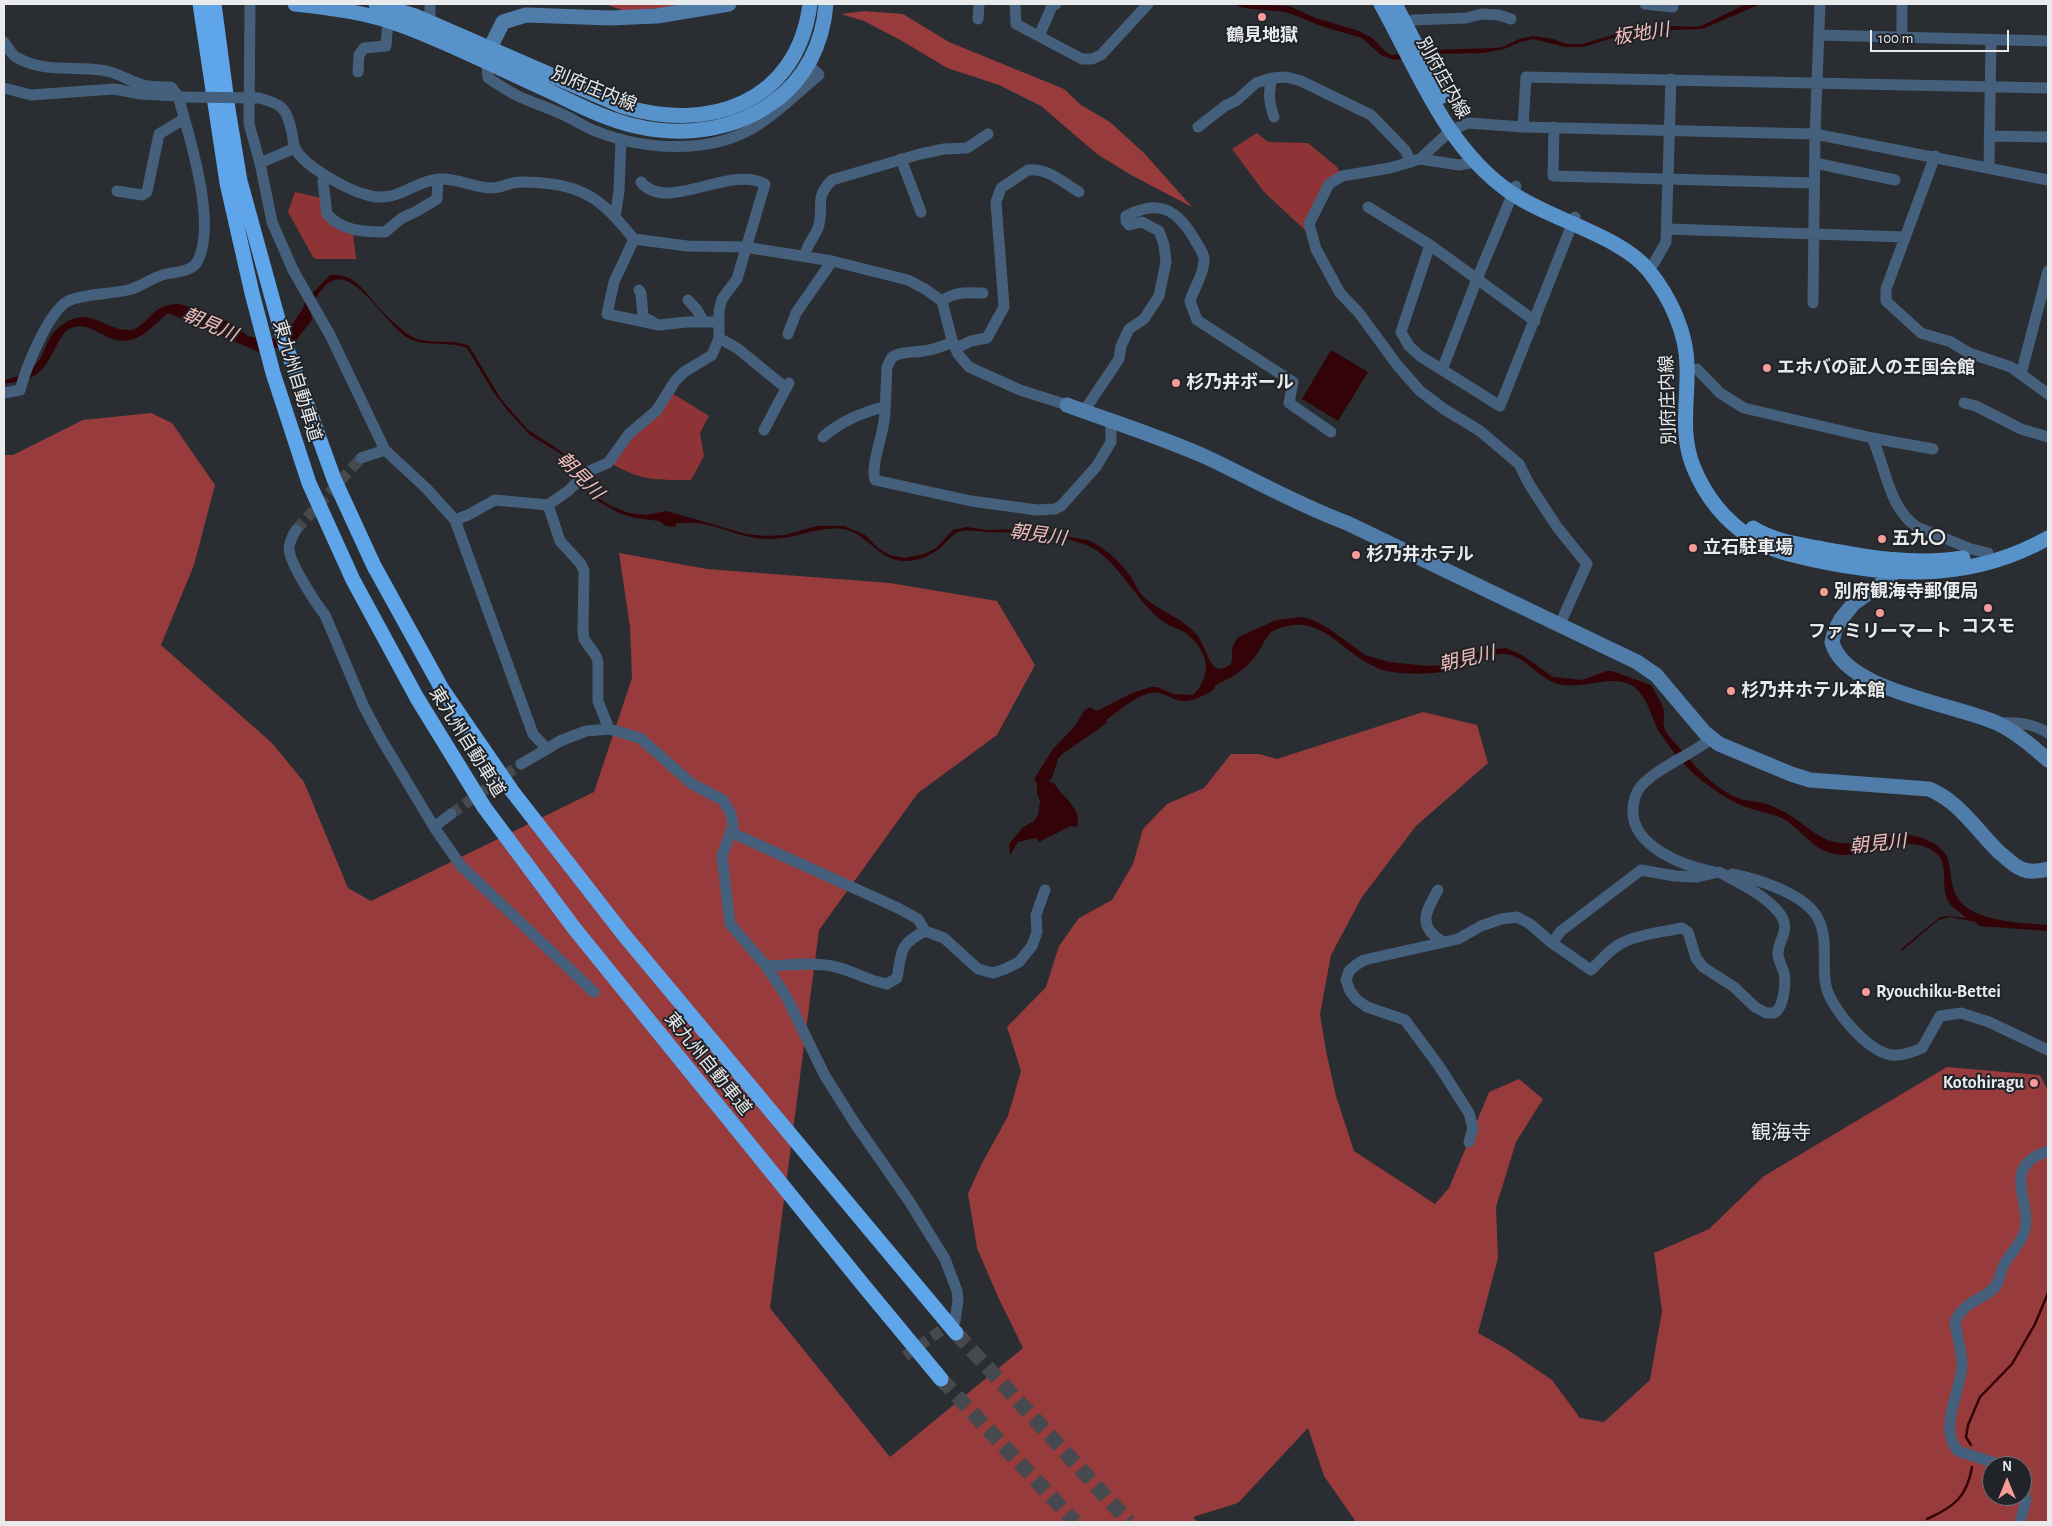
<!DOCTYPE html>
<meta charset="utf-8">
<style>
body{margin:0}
#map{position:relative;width:2052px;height:1526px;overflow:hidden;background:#2a2d31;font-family:"Alegreya Sans",sans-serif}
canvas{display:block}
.frame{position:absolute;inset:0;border:5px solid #e8eaec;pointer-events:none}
.north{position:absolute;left:1982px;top:1456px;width:50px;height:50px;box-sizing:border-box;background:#202327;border:1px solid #707376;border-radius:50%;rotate:0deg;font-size:14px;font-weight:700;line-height:20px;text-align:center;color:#e8eaec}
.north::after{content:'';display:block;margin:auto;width:18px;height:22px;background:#f59b98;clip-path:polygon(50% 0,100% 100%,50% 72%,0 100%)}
.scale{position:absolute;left:1870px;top:30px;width:139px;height:22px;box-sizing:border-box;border:2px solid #e8eaec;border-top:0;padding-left:6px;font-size:15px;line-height:18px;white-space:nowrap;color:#e8eaec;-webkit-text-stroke:4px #202327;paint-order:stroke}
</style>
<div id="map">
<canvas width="2052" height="1526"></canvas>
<div class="frame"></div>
<div class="north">N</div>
<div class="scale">100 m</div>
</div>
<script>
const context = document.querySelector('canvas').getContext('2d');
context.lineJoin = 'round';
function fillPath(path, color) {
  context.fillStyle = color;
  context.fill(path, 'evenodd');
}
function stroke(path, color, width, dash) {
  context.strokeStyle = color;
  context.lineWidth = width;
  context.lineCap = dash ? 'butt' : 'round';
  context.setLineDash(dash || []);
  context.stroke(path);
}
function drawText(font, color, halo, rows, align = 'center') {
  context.font = font + ' "Alegreya Sans","Noto Sans JP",sans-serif';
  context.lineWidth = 4;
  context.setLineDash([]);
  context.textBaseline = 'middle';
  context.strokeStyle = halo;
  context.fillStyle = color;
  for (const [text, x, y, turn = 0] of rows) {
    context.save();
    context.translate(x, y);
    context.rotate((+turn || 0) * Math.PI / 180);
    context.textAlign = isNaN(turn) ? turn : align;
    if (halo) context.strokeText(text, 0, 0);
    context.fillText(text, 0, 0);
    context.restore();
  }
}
const green = new Path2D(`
 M1257,133l11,9 40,1 29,24 3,6 -34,58 -42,-39 -32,-43z
 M295,192l27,6 1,9 30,26 3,26h-39l-4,-2 -25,-45z
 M672,393l37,23 -9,17 4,23 -13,24c-34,0 -49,1 -79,-16l22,-31z`);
const forest = new Path2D(`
 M605,4h103l-83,7z
 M865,11l38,3 46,28 115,47 17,16 29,17 35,32 47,53 -61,-32 -34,-21 -56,-48 -42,-21 -52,-17 -43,-26 -40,-21 -23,-7z
 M151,413l21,10 43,62 -21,80 -33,80 111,98 32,39 44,106 23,13 223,-109 38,-114 -2,-51 -11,-74 88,16 183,14 107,18 38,64 -38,70 -79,58 -99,137 -49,378 120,149 133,-109 -25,-51 -21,-49 -9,-54 13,-29 27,-49 13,-45 -14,-44 39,-40 13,-41 20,-28 33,-18 21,-36 10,-35 24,-25 37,-16 27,-34h28l18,5 146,-47 54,13 11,38 -72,63 -54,71 -31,58 -11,59 6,37 10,45 18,55 81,53 14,-16 40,-96 30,-13 24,20 -27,43 -20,65 2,51 -20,75 27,15 47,32 28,38 24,4 46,-42 12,-69 -8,-58 55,-24 55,-53 183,-109 93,8 8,16v431h-692l-32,-46 -16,-48 -70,75 -45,14 5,5h-1194v-1067h9l70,-35zM1992,1466h30v30h-30z`);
const water = new Path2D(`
 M1234,4l55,2 27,12 43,13 13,7 14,14 6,3 39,-5 64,-2 8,-1 16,-8 14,-3 20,3 13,5h16l41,-12h30l19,-6 20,1 9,-1 45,-22h15l-59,25 -29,1 -19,6 -31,-1 -40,12h-18l-32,-8 -13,3 -16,7 -20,4 -51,1 -39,6 -13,-5 -19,-17 -38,-11 -38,-15 -43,-4z
 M330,275c27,-2 35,19 52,36 7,8 15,14 23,21 18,16 45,5 64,14l32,53 26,30 32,21 15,12 16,20 8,16 13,8 18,7 16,2 22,-4 79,23 20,2 19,-1 32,-9h27l21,9 14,14 11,6 15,3 19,-4 12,-6 17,-18 14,-3 20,3 37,-1 63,11c14,5 33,21 42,34 6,9 9,19 17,25 17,14 37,19 51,36 6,7 12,29 19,33 5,2 11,-1 15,-4l1,-5v-11l5,-10 6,-3 33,-15 26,-3 11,3 15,8 37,27 24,7 38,4 22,-1 31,-14 26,-3 16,7 31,22 29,3 25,-9h5l39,14c4,8 12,18 13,27 1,7 -2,12 1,18 3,6 8,10 12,15 18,21 39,47 67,55 7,2 15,1 22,4 7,2 14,6 20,9 20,11 32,28 56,30 34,4 55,-19 89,-1 24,12 16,28 23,48 9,32 67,33 94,35v6l-69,-5 -4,-4 -25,-5 -12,3 -36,31 -2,-1 40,-33 7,-1 19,2c-5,-6 -14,-9 -18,-17 -8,-14 2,-36 -12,-48 -26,-21 -61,1 -90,2 -27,0 -36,-15 -54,-30 -12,-11 -29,-12 -43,-17 -13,-4 -26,-12 -37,-20 -21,-14 -38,-34 -52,-55 -10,-16 -12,-40 -31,-49 -21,-9 -46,6 -71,0 -22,-6 -35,-33 -59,-30 -8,1 -18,2 -25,5 -8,3 -14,9 -23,11 -18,5 -41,4 -59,2 -48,-7 -66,-68 -121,-40 -7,7 -10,18 -17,26 -10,13 -22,19 -36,26 -6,3 -1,1 -5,6 -5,4 -15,8 -21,10 -14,4 -21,-4 -33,-7 -13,-5 -43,19 -53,28l1,2 -46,32 -3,4 -6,19 -3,1 2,4h3c8,14 29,26 23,44l-6,-1 -32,16 -3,-4 -18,4 -8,13 -1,-11 14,-17 11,-6 4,-6 2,-14 -3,-8v-10l-3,-4 19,-30 21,-22 10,-16 6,-4 7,4 35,-18 19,-6h6l16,7 20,1c20,-20 16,-43 -6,-61 -6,-5 -14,-6 -20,-10 -30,-18 -49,-67 -81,-79 -18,-7 -43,-12 -62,-13 -12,0 -23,1 -35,0 -10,0 -23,-4 -33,1 -4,2 -7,7 -11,10 -10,11 -25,18 -40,18 -27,0 -37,-28 -62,-32 -27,-3 -49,11 -75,10 -26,0 -48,-14 -73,-16 -6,-1 -13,1 -19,0v4l-10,-1 -7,-5 -24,-3 -16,-5 -23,-13 -8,-17 -16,-19 -14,-12 -28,-17 -23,-25 -15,-20 -25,-42c-17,-7 -39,-1 -57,-9 -22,-10 -51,-67 -76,-59 -10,3 -18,18 -24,25l2,15 -19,24 -34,8 -91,-39c-10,8 -22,22 -34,26 -27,9 -41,-20 -63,-11 -15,7 -18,37 -37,48 -9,5 -21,6 -30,8v-4c52,-11 30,-38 61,-57 26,-17 42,9 66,7 17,-3 19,-27 49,-26l47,17 21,15 8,2 19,1 12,-7 15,-22 4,-10z
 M1331,350l37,22 -30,49 -36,-22z`);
const stream = new Path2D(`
 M1971,1445l-5,-8 2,-12 12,-28 32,-33 23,-40 13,-31
 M1927,1519c27,-12 40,-22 45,-52`);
const streetTunnel = new Path2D(`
 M296,530l65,-72
 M451,814l70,-50
 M905,1356l49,-35`);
const highwayTunnel = new Path2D(`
 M956,1333l173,189
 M941,1379l134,143`);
const street = new Path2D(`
 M250,4l-1,120 11,39 12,59 21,48 37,65 55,115 41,38 29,32 78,214 14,15 13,-8 26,-10 23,-2 31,9 52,46 31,16 8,14 2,12 -11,30 8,68 36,42 20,30 39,80 29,46 55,79 36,58 12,32 1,10 -3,20
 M1015,4l1,20 66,35h10l9,-4 47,-51
 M1645,4l28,3v-3
 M1902,4v33
 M978,19l1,-15
 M430,22v-18
 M1400,28l13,-8 53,-2 16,-4 17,1 12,4
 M1819,35l229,6
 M1039,36l13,-30 4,-2
 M4,42c3,4 7,12 12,15 28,17 61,8 91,14 12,3 21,9 33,13 8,4 21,2 31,3l7,9 3,1
 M487,63l1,15c10,6 19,13 30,18 15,7 31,12 46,19 11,5 22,13 34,17 46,18 111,22 155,-4 24,-14 45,-36 66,-53l-6,-6 -6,8 -3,10
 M358,72l1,-17 5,-7 22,-2 2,-25
 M4,88l27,7 83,-6 27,5 37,2c11,39 40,130 19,166 -6,10 -22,10 -31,12 -14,3 -25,13 -38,16 -16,4 -47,4 -60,11 -20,11 -42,67 -48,89l-16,3
 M259,98c24,6 28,11 33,35 1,5 1,11 3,15 9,19 56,44 76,48 28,6 43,-15 68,-17 19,-1 36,9 52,9 11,0 19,-6 30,-6 21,0 51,3 70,15 17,10 30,27 43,42l53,7 58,1 87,14 76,19 17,9 17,12 10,39 6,14 11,13 51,23 47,15
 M1274,117c-5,-14 -6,-25 -2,-39l14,-1 15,4 70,34 34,35 6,12
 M1198,127l27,-21 12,-6 19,-17 16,-5
 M1523,127l3,-50 522,11
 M1554,127l-1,49 261,7
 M1989,136l59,1
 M1935,156l-49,133v12l35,32 30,9 18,11 42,14 37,27
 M901,159l20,53
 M1420,159l39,6 16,-3
 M260,163l35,-15
 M1815,163l80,17
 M1989,167l2,-128
 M325,175l-2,7 4,32c15,17 36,18 58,18l17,-14 15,-7 20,-12 1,-20
 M117,191l25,4 5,-3 12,-58 25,-15
 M1368,207l62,38 105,76
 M615,217l4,-26 2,-52
 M1667,229l237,8
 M634,239l-20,43 -7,32 52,11 28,-3h32
 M1430,245l-29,87 8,14 11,10 80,50 75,-189
 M805,256c1,-11 9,-18 13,-28 7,-21 -5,-29 14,-48l88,-26 24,-5 23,-1 21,-14
 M1654,263l12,-21 5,-163
 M639,290l2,3 2,24 10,5
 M688,300l9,10 6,11
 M942,301c13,-10 26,-8 41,-8
 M1813,303l2,-169 5,-130
 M788,334l8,-21 36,-52
 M719,338l18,10 49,40
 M956,348l15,-7 16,-3 17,-31 -8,-105 5,-14 27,-18c18,-3 36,13 51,22
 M1697,369l23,24 24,15 128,30c14,28 16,70 45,89l54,22 17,4
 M1442,370l35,-91 39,-93
 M2021,374l27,-103
 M1964,403l12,3 45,23 27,8
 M885,411l2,-44 5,-10c11,-6 19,-4 31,-6 11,-1 20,-5 30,-9
 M1084,411l35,-52 2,-13 8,-17 15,-10 15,-23 7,-34 -2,-17 -5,-14 -17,-9 -13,3 -3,-4v-5c33,-17 51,-7 69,24 3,6 10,14 9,21 0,13 -10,27 -14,40l7,19 96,62 -4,21 42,29
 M764,430l25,-47
 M823,437c17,-15 34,-22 56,-29l6,3c0,21 -15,53 -10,69l96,21 66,9 18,-1 6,-3 35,-39 15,-25v-21
 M1872,438l61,11
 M361,458l24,-8
 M548,505l12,36 21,23 3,7 -1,59 1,9 12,17 2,6v39l11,28
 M455,520l13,-5 27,-15 53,5 20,-14 21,-20 19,-8 21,-29 28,-24 18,-29 9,-9 28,-17 7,-17v-27l3,-12 15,-20 28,-95c-35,-20 -99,30 -124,-2
 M296,530c-3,5 -7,13 -7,19 1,15 26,53 36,66l39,92 16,30 54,90 17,-13
 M1560,624l27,-60 -30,-37 -28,-43 -10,-20 -39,-33 -36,-22 -24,-18 -22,-25 -39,-53 -19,-20 -24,-44 -7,-25 20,-40 13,-8 48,-8 30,-9 30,-28 18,-8 55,4 292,7 233,46
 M1997,723c20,-1 35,0 51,10
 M1711,739c-22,17 -51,27 -70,47 -6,7 -7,14 -8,22 -3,38 50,58 81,64
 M521,764l26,-15
 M434,827l27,39 133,126
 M730,832l168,76 20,11 7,12
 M1732,874c26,5 69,19 84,41 14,21 5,48 10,71 5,23 42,66 66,69 10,1 21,-3 30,-7l18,-32 21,-3 28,9 59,28
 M1438,890c-13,23 -21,36 5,52
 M766,966c22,-1 45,-4 66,0 20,4 36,15 55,18l10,-6c5,-26 1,-33 28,-47l19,7 34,31 15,4 12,-4 14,-7 13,-16 5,-14 -1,-17 9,-25
 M1469,1142l4,-14 -4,-15 -30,-47 -34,-46 -38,-13 -10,-7 -7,-9 -4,-11 3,-9 7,-6 8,-5 94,-21 23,-13 20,-7 16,-2 13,7 22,19 39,27c11,-10 20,-23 33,-28 17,-8 39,-10 58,-14l6,4 8,26 7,9 31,20 21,20 11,6h8c10,-5 12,-30 10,-40 -2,-6 -5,-12 -6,-18 -1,-15 14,-24 2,-41 -13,-18 -42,-32 -61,-42l-22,5 -22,-1 -34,-6 -80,61 -9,12
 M2004,1466l-46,-15c-21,-24 4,-61 4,-87 0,-14 -6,-29 -7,-43 13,-22 20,-17 37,-31 7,-6 7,-13 10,-21 5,-13 17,-22 22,-36 10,-31 -26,-65 24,-82
 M2020,1522l6,-22 -4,-17`);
const secondary = new Path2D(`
 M487,61l3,-13 13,-26 23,-7 84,3 47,-2 72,-12
 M1067,405c46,17 94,32 139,52 47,22 92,48 141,66l290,139 19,13 49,58 14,11 72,30 19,6 119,9c30,12 48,42 71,64 7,5 13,13 22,16 8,4 18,2 26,0
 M1894,561v11l-6,7 -34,24 -13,16 -6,11 -3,12c13,50 126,62 167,82 18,9 34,23 49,36`);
const primary = new Path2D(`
 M295,4c38,4 75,9 111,23 48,18 94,42 141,63 28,13 57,29 88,36 46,11 98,5 137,-23 33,-23 51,-59 54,-99
 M376,4l39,12 207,90c87,27 175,-3 188,-102
 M1381,4c37,66 64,143 129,188 38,27 112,44 139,79 21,26 38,62 38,96 1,35 -7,66 6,99 12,30 33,56 60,73 20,13 44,17 66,22 81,17 156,18 229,-23
 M1395,4l47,92
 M1753,528c19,12 43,16 65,20 49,9 95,18 145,10`);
const highway = new Path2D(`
 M200,4l27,179 25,110 21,80 36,110 44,97 64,118 67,109 90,121 290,358 77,93
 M214,4l14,105 12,72 44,160 50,138 40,87 68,123 70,102 112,144 332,398`);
const streetBridge = new Path2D(`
 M183,97l76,1`);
const markers = [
 [1262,17,5,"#f59b98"],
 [1767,368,5,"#f59b98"],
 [1176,383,5,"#f59b98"],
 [1882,539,5,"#f59b98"],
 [1693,548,5,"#f59b98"],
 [1356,555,5,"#f59b98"],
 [1824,592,5,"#f59b98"],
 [1988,608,5,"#f59b98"],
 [1880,613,5,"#f59b98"],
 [1731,691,5,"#f59b98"],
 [1866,992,5,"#f59b98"],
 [2034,1083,5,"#f59b98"]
];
const poiNames = [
 ["鶴見地獄",1262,36,"center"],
 ["エホバの証人の王国会館",1777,368],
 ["杉乃井ボール",1186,383],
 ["五九〇",1892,539],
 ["立石駐車場",1703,548],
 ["杉乃井ホテル",1366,555],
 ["別府観海寺郵便局",1834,592],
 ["コスモ",1988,627,"center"],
 ["ファミリーマート",1880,632,"center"],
 ["杉乃井ホテル本館",1741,691],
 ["Ryouchiku-Bettei",1876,992],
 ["Kotohiragu",2024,1083,"right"]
];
const streetNames = [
 ["別府庄内線",1443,78,61],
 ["別府庄内線",594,89,22],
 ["東九州自動車道",297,381,73],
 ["別府庄内線",1668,400,-92],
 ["東九州自動車道",467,742,58],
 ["東九州自動車道",708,1064,51]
];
const waterNames = [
 ["板地川",1641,34,-9],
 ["朝見川",210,325,23],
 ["朝見川",580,476,46],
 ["朝見川",1038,535,8],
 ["朝見川",1467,659,-13],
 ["朝見川",1878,844,-6]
];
const quarterNames = [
 ["観海寺",1781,1133]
];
fillPath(green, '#8f3436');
fillPath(forest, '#973b3c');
fillPath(water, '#330407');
stroke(stream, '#330407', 2.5);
stroke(streetTunnel, '#46494d', 11, [11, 5.5]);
stroke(highwayTunnel, '#46494d', 15, [15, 8]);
stroke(street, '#45607c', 11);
stroke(secondary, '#507ca9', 15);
stroke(primary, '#5892cb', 15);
stroke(highway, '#5ea5ea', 15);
stroke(streetBridge, '#45607c', 11);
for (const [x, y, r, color] of markers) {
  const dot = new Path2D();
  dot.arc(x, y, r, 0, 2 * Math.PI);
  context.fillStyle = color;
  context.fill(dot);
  stroke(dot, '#202327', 2);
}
drawText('bold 18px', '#e8eaec', '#202327', poiNames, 'left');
drawText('18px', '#e8eaec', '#202327', streetNames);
drawText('italic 19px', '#f3bdba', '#202327', waterNames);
drawText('20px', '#e8eaec', '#202327', quarterNames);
</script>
